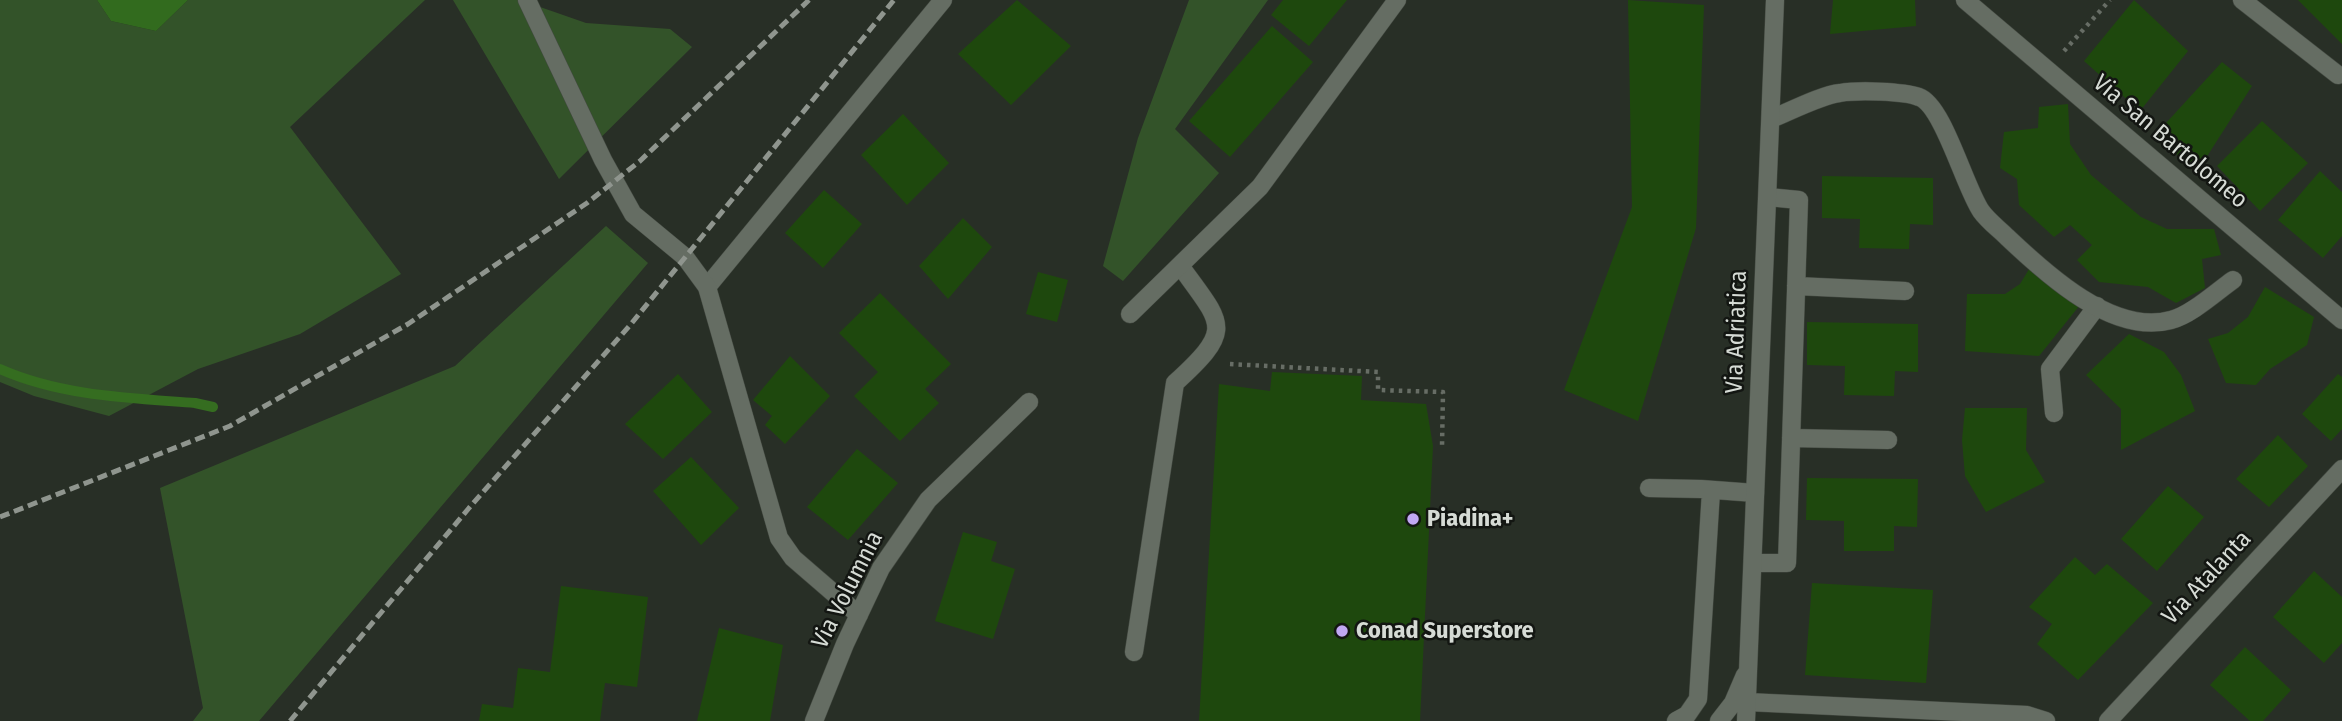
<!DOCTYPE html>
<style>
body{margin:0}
canvas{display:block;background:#282f26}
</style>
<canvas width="2342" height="721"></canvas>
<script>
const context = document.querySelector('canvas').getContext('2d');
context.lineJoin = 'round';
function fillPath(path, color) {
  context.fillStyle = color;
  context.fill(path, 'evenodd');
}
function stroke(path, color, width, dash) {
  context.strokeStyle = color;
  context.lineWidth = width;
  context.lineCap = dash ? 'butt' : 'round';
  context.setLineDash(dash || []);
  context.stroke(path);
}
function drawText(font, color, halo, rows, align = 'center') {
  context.font = font + ' "Fira Sans Condensed",sans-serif';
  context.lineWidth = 5;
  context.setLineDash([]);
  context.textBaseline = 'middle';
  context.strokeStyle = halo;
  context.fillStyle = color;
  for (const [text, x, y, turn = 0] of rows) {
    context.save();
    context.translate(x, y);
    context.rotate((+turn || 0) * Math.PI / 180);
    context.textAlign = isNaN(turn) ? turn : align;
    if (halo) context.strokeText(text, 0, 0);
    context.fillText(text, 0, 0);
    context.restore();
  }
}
const green = new Path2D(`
 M0,0h97l14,21 45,10 32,-31h237l-135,127 111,147 -101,60 -102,35 -89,47 -75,-20 -34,-14z
 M453,0h67l66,23 84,6 22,18 -133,132z
 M1189,0h79l-93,129 44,44 -96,108 -20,-15 35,-128z
 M606,226l42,37 -389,458h-66l10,-13 -43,-220 295,-122z`);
const forest = new Path2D(`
 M97,0h91l-32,31 -45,-10z`);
const stream = new Path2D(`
 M0,369c61,27 130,29 195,34l18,4`);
const building = new Path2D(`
 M1017,0l54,46 -60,59 -53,-51z
 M1283,0h64l-38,46 -38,-31z
 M1628,0l76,5 -8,223 -58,193 -74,-31 68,-183z
 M1833,0h82l1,26 -86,8z
 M2134,0l54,51 -48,60 -56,-50z
 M2298,0h44v44z
 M1272,26l41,36 -83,95 -41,-36z
 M2222,62l30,24 -55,86 -42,-37z
 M2068,104l2,40 21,31 50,42 26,12h47l7,26 -19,4 3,29 -29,15 -28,-16 -49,-5 -22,-22 15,-15 -22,-20 -16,12 -35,-32 -2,-26 -17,-11 4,-36 34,-4 1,-21z
 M903,114l46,49 -42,42 -46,-50z
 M2262,121l46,42 -48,48 -43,-45z
 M2320,171l22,21v44l-19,22 -45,-38z
 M1822,176l111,2v47l-23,-1 -1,25 -50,-1 1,-29 -38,-1z
 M824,190l38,34 -39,44 -38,-35z
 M963,218l29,29 -44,52 -29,-33z
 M2031,266l49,39 -41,51 -74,-5 2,-57h38l15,-10z
 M1038,272l30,8 -11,42 -31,-8z
 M2265,287l49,30 -7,28 -37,24 -14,16 -30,-2 -18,-44 20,-6 20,-16z
 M880,293l71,71 -26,25 14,14 -39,38 -46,-45 24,-24 -39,-39z
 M1807,322l111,2v48l-23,-1 -1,25 -50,-1 1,-29 -38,-1z
 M2129,334l35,18 17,23 14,36 -74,39v-41l-35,-34z
 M790,356l40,40 -45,48 -20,-19 7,-9 -19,-16z
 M1272,372l90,4 -1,24 65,4 7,42 -13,275h-221l20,-337 51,7z
 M678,374l34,38 -49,47 -38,-35z
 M2338,374l4,3v52l-11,12 -29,-27z
 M1965,408h62l-1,42 19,32 -59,30 -21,-36 -3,-36z
 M2278,435l30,31 -39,41 -33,-28z
 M857,449l41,34 -50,57 -41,-33z
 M691,457l48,51 -38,37 -48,-54z
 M1807,478l111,1 -1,48 -23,-1v25h-50v-30l-38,-1z
 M2168,486l36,31 -47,54 -36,-32z
 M963,532l34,10 -6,19 24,8 -22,70 -58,-18z
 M2075,557l20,18 12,-11 46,39 -75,77 -41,-36 15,-20 -23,-17z
 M2314,571l28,26v46l-18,20 -51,-46z
 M1812,583l121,7 -7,93 -121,-8z
 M561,586l87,11 -11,90 -32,-4 -5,38h-121l3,-17 31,4 5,-40 32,4z
 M719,628l64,17 -13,76h-73z
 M2245,647l46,43 -28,31h-13l-40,-36z`);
const path = new Path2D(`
 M2064,51l46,-51
 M1230,364l148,8v18l65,2 -1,55`);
const service = new Path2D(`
 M1796,286l109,5
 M707,287l236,-287
 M2054,413l-4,-44 47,-63
 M1791,438l97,2
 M1649,488l52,1 54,4
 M1753,563h34l12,-363 -31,-3
 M1134,652l41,-269c59,-54 49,-57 6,-116
 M1676,721l11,-6 11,-16 13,-208`);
const minor = new Path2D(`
 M527,0l76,160 30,54 52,43 22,30 72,251 14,20 66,57
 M1965,0l377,320
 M2242,0l96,75
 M1771,119c18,-7 50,-24 69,-26 17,-3 63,-2 79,4 24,8 46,91 62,114 7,10 18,18 26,26 39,37 106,99 164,83 20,-5 45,-28 62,-40
 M1130,314l130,-127 137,-187
 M1747,702l280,13 19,6
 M814,721l31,-77 36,-76 47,-68 101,-98
 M2108,721l234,-252`);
const secondary = new Path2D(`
 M1719,721l14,-18 12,-28
 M1746,721l29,-721`);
const rail = new Path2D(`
 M0,517l230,-91 178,-102 179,-121 53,-42 169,-161
 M290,721l179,-213 162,-184 263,-324`);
const markers = [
 [1413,519,7,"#c1a8f3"],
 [1342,631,7,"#c1a8f3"]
];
const streetNames = [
 ["Via San Bartolomeo",2170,142,40],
 ["Via Adriatica",1737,332,-88],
 ["Via Atalanta",2207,578,-47],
 ["Via Volumnia",848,590,-63]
];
const poiNames = [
 ["Piadina+",1427,519],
 ["Conad Superstore",1356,631]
];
fillPath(green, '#335329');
fillPath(forest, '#326b1e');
stroke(stream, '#356d20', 10);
fillPath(building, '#1e480d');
stroke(service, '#444a42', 19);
stroke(minor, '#444a42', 19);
stroke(secondary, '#444a42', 19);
stroke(path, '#676d65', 4.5, [3.5, 5]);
stroke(service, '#656d63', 18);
stroke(minor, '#656d63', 18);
stroke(secondary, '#656d63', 18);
stroke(rail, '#8f958e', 5, [10, 5]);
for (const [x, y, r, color] of markers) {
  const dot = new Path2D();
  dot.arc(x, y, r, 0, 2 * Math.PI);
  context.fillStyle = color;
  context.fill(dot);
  stroke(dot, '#131612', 2.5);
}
drawText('24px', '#d6dbd5', '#131612', streetNames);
drawText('bold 24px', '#d6dbd5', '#131612', poiNames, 'left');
</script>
